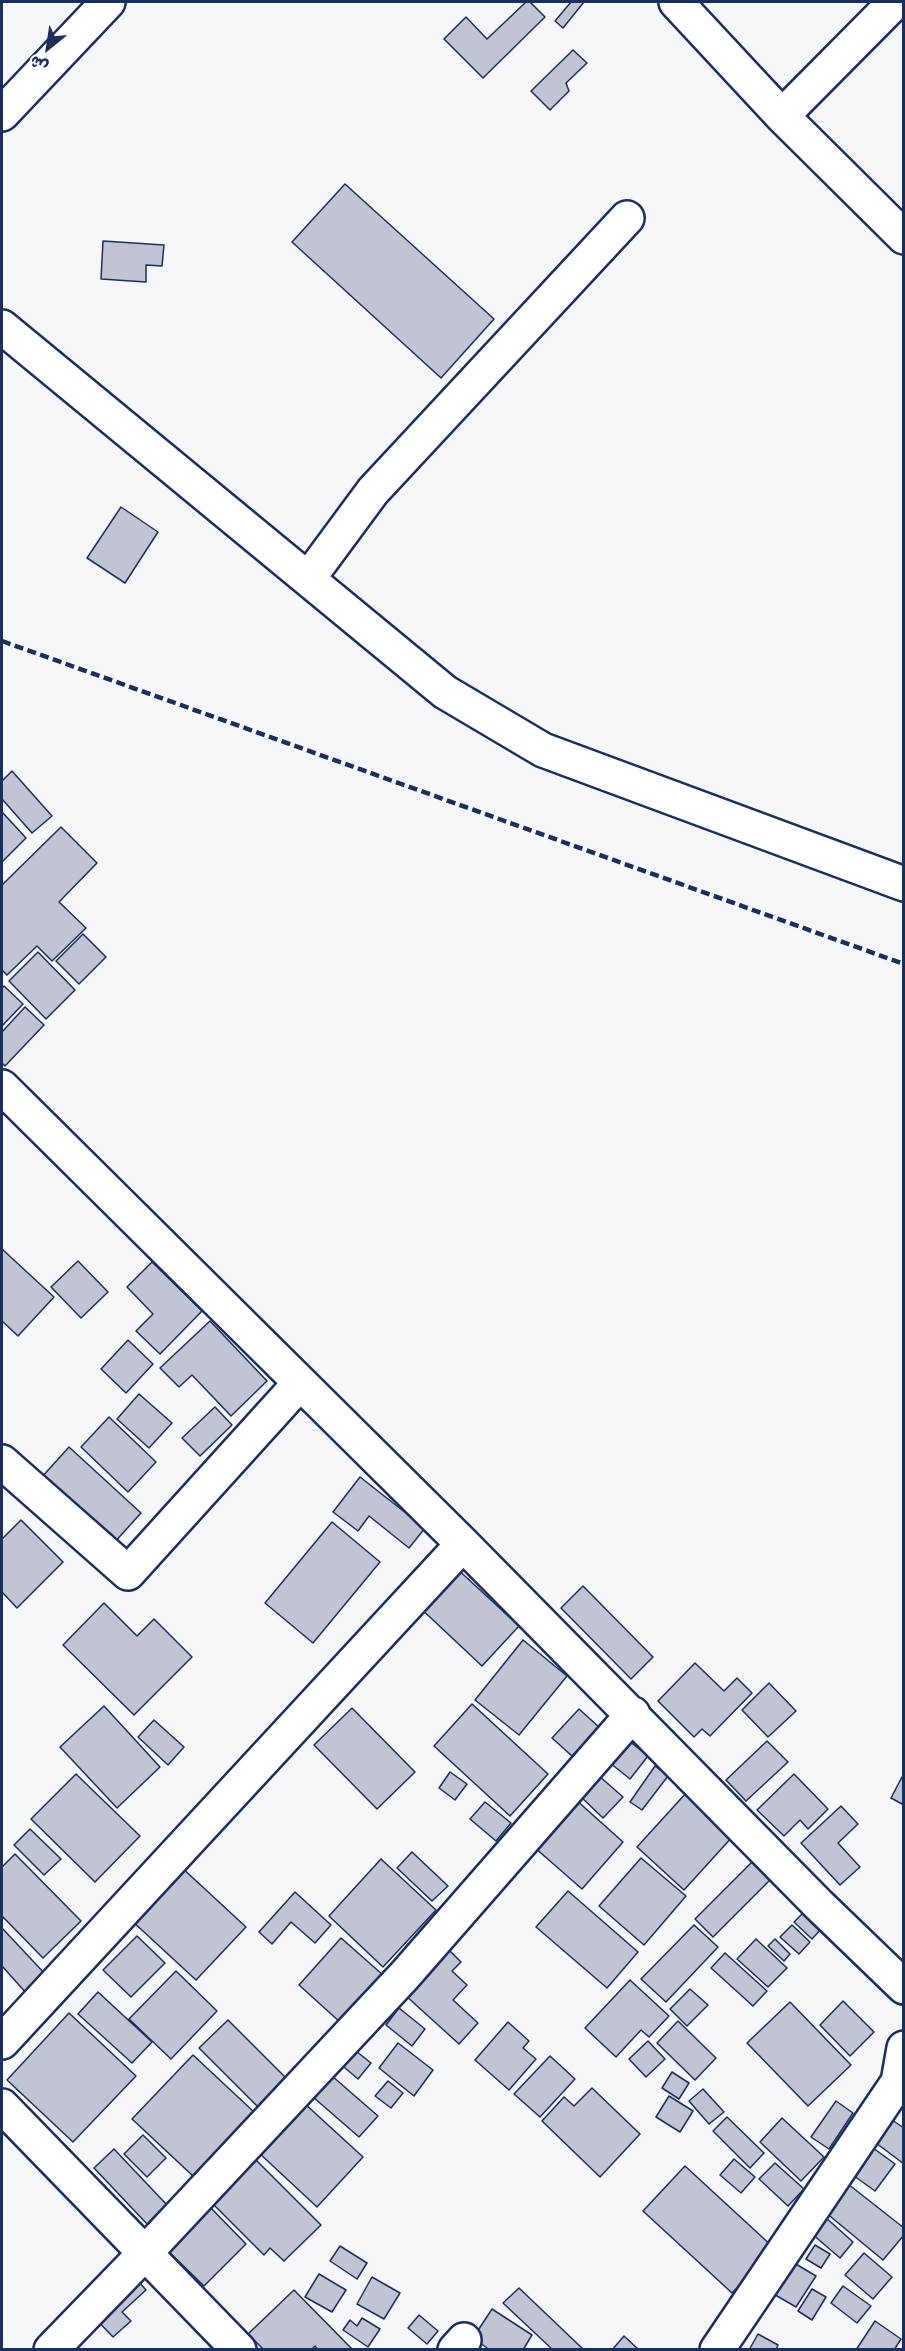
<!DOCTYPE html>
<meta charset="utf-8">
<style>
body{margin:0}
#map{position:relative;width:905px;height:2351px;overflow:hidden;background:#f6f7f9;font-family:Sriracha,"Playpen Sans Arabic",sans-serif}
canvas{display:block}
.frame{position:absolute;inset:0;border:3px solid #1b2f5e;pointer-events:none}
.north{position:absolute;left:18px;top:18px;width:60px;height:60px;-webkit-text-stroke:4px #fff;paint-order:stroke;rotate:210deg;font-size:16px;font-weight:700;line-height:24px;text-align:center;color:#1b2f5e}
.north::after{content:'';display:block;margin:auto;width:21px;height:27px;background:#1b2f5e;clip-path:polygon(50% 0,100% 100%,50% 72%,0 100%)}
</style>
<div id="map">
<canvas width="905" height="2351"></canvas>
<div class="frame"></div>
<div class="north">ش</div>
</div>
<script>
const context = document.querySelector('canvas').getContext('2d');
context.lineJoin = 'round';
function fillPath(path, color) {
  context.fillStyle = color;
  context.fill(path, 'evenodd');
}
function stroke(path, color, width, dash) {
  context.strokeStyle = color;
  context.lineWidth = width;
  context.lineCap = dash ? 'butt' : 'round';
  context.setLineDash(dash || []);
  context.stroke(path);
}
const building = new Path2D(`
 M526,2h4l15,15 -62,61 -39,-39 22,-22 21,22z
 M571,2h13l-21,26 -8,-7z
 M573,50l14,13 -21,20 3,8 -19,19 -19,-19z
 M345,184l149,135 -53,59 -149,-136z
 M103,241l61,4 -2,21 -16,-1v17l-45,-3z
 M121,507l37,25 -33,51 -38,-25z
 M12,771l40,45 -20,17 -30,-34v-18z
 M2,812l24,26 -24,24z
 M61,827l36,36 -38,39 27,26 -34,33 -15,-15 -30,29 -5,-5v-85z
 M83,934l23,23 -27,27 -23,-23z
 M38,952l37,38 -29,29 -37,-38z
 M4,986l19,18 -21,22v-38z
 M25,1007l19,18 -39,41 -3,-3v-31z
 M2,1249l52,48 -36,39 -16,-15z
 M78,1261l30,31 -27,26 -30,-31z
 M152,1262l50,49 -42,43 -24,-23 17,-17 -26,-27z
 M210,1321l57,60 -36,35 -39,-41 -13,12 -19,-19z
 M128,1340l25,24 -27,29 -25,-24z
 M139,1394l33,29 -23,25 -32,-29z
 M215,1407l17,18 -32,31 -18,-18z
 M109,1417l47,45 -28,30 -47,-45z
 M69,1447l72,66 -28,31 -72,-66z
 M360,1477l65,51 -16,20 -40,-32 -11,15 -25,-19z
 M21,1520l42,42 -46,46 -15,-16v-53z
 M332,1522l48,40 -67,81 -48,-40z
 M453,1565l66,61 -37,40 -66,-62z
 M583,1586l70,71 -22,22 -70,-71z
 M104,1603l33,33 17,-17 38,38 -58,58 -71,-70z
 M523,1640l44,36 -48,59 -44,-35z
 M695,1663l29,28 13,-13 15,15 -42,43 -8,-7 -8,8 -36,-36z
 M769,1683l27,28 -28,26 -26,-27z
 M472,1704l76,70 -38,42 -76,-70z
 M104,1706l56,61 -43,41 -57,-61z
 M352,1708l63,64 -38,37 -63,-64z
 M579,1709l20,18 -27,29 -20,-18z
 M154,1720l30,27 -16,18 -30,-28z
 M628,1740l20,16 -18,23 -20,-16z
 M767,1741l21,21 -42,39 -20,-21z
 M655,1766l13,10 -26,34 -12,-8z
 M450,1772l17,12 -12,16 -16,-12z
 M76,1774l64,62 -45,46 -64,-63z
 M794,1774l34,35 -20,20 -8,-9 -16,16 -27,-26z
 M598,1775l25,22 -20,21 -24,-23z
 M902,1777l2,1v27l-13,-7z
 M687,1792l47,43 -50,55 -47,-43z
 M575,1799l48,43 -41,47 -48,-42z
 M485,1802l26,21 -15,18 -26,-22z
 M841,1806l17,18 -20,19 22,24 -20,18 -39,-42z
 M30,1829l31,30 -17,16 -30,-30z
 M412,1852l36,34 -16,15 -35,-33z
 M15,1854l66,67 -38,37 -41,-42v-49z
 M641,1858l45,38 -42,49 -45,-39z
 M381,1859l55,51 -53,57 -54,-51z
 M752,1862l18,18 -57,57 -18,-18z
 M180,1866l66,61 -50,53 -65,-60z
 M568,1891l70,61 -31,36 -71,-61z
 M295,1892l36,33 -16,18 -24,-21 -19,22 -13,-12z
 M807,1909l17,17 -12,13 -18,-17z
 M694,1925l24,22 -52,55 -25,-23z
 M792,1925l18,17 -11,12 -19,-17z
 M2,1928l45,48 -20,18 -25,-28z
 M137,1936l28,27 -34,34 -28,-27z
 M341,1938l42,37 -42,48 -42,-38z
 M756,1939l31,29 -19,19 -31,-28z
 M775,1939l15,15 -6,7 -16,-15z
 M448,1949l13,13 -9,9 15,14 -14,15 25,23 -19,21 -54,-49z
 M725,1953l42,38 -14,15 -42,-38z
 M176,1971l41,40 -46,48 -42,-40z
 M630,1980l39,36 -20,21 -8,-7 -25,27 -31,-29z
 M690,1989l18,16 -21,21 -17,-17z
 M98,1992l54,50 -20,21 -54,-49z
 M843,2001l31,31 -24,24 -30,-31z
 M790,2002l61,63 -43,41 -61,-63z
 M399,2008l26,21 -13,17 -26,-21z
 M69,2013l67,63 -63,66 -66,-62z
 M228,2020l58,58 -28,29 -59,-59z
 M678,2021l38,37 -21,22 -38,-37z
 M508,2022l21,19 -6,7 13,11 -27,31 -34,-30z
 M648,2041l17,18 -19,18 -17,-18z
 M398,2043l35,27 -19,26 -35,-28z
 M351,2047l20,16 -13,16 -20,-17z
 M193,2055l61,57 -61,64 -61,-57z
 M550,2056l25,23 -35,38 -26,-23z
 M672,2072l17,11 -10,16 -17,-11z
 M332,2076l46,40 -19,21 -46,-40z
 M388,2081l15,12 -12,15 -16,-12z
 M592,2088l48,46 -40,43 -58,-56 22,-24 10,9z
 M703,2089l21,23 -15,12 -20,-23z
 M669,2096l24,15 -13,21 -24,-15z
 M836,2101l17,12 -24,36 -18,-12z
 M304,2103l59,54 -46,50 -59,-55z
 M727,2117l37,36 -14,15 -37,-37z
 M782,2118l42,39 -23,24 -41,-39z
 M889,2118l15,10v36l-32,-24z
 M143,2135l23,23 -19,19 -23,-23z
 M869,2145l26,19 -20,27 -25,-18z
 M114,2149l53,56 -20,19 -53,-56z
 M254,2158l67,67 -37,36 -14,-13 -6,7 -54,-54z
 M734,2159l21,18 -14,16 -21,-18z
 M775,2163l29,26 -16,17 -29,-27z
 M685,2166l89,82 -42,45 -89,-82z
 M848,2184l56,44v7l-21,25 -58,-48z
 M207,2204l39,40 -42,42 -40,-39z
 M825,2217l28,25 -13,16 -29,-25z
 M815,2245l15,9 -9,14 -15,-9z
 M340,2246l27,17 -10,16 -27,-18z
 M864,2253l28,24 -19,22 -28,-24z
 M784,2257l32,19 -20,31 -31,-18z
 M319,2274l27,16 -14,22 -27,-15z
 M133,2275l13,15 -24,22 9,9 -18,16 -22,-23z
 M372,2277l28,16 -16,26 -27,-15z
 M843,2286l28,20 -14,17 -26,-20z
 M519,2288l65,62h-31l-50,-47z
 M812,2289l14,8 -14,23 -14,-9z
 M294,2290l59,60h-35l-3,-4 -4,4h-47l-16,-16z
 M492,2309l40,26 -9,15h-33l-17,-12z
 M419,2315l19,16 -11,13 -19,-16z
 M362,2318l18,11 -12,18 -25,-17 7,-10 7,6z
 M875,2321l26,18 -7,11h-38z
 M758,2334l20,11 -2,5h-27z
 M624,2336l15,14h-27z`);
const minor = new Path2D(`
 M676,2l106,114 122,121
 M2,114l106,-112
 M782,116l113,-114
 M2,327l443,365 98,58 361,134
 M308,579l65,-88 254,-273
 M2,1087l461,457 356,361 85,82
 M2,1462l126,111 172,-190
 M2,2042l461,-498
 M2,2106l237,244
 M51,2350l94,-97 260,-278 228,-261
 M455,2350l9,-10
 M717,2350l181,-268 6,-34`);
const rail = new Path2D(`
 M2,641l902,323`);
fillPath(building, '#c0c4d3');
stroke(building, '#1b2f5e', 1.5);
stroke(minor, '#1b2f5e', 38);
stroke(minor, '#fff', 33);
stroke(rail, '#1b2f5e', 4.5, [9, 4.5]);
</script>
